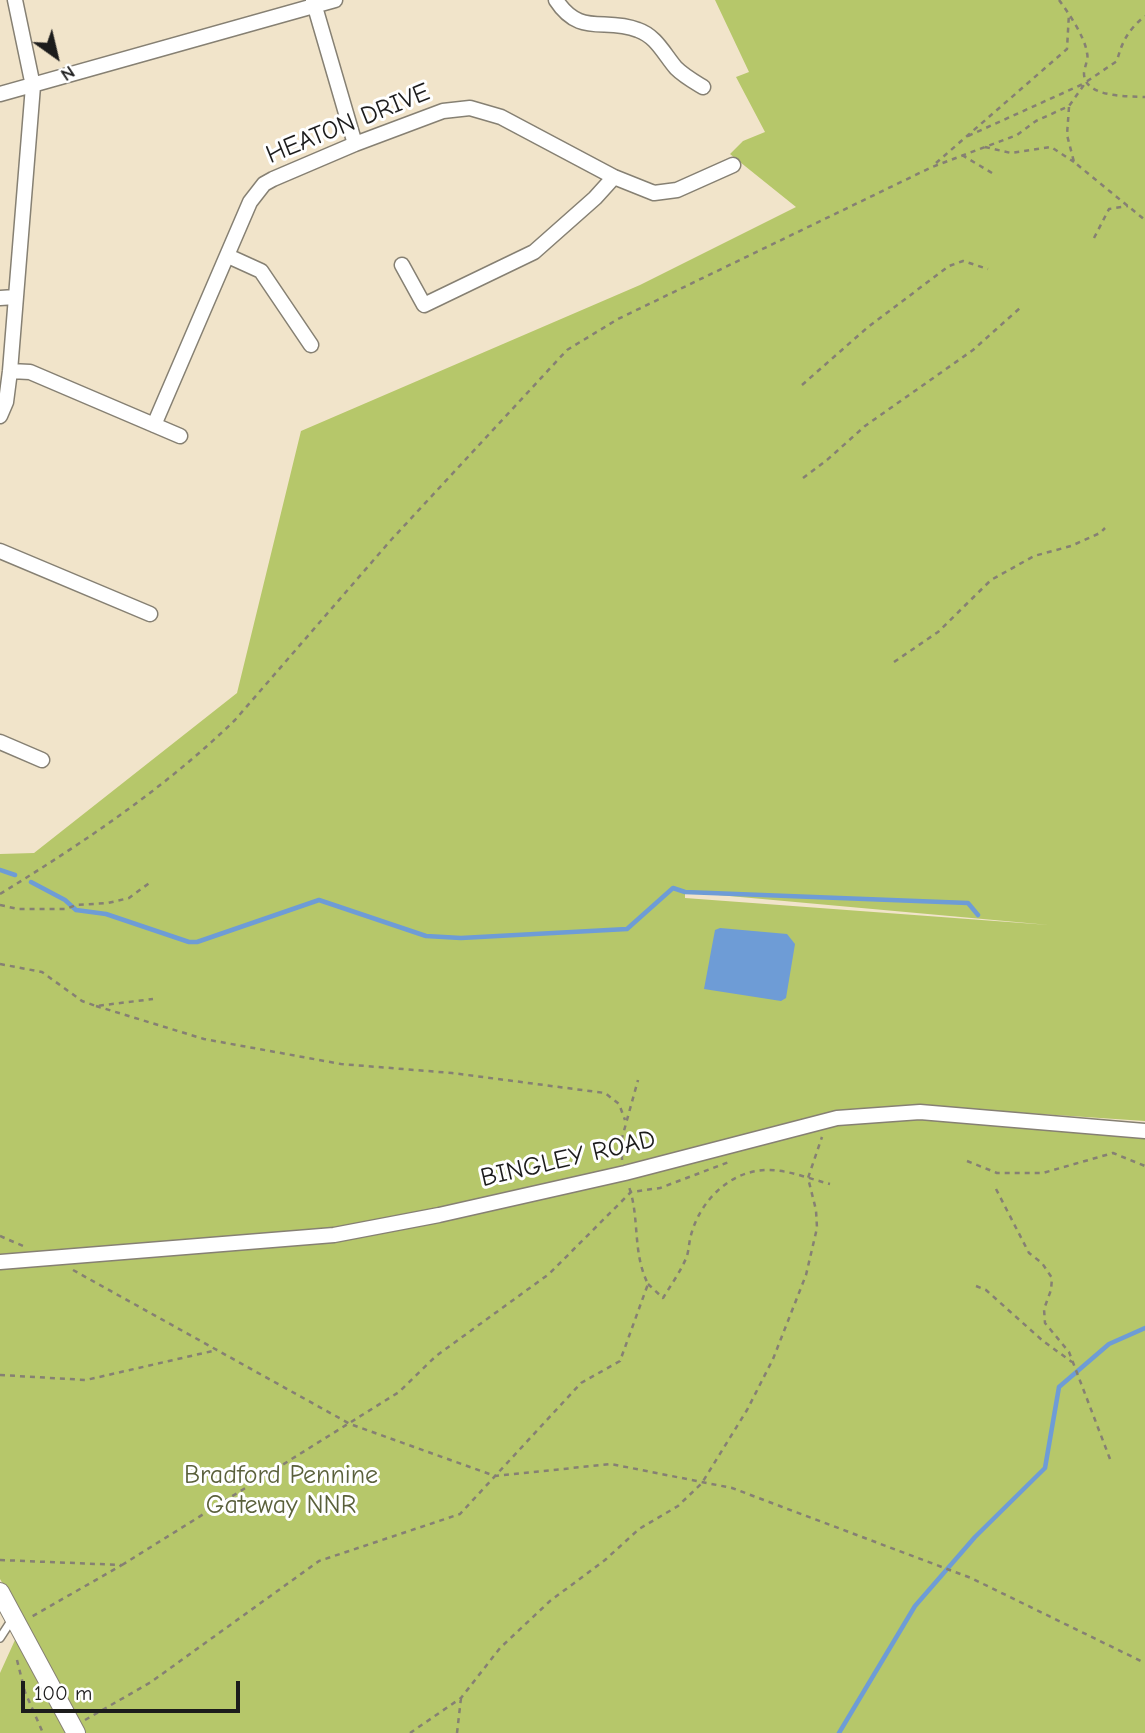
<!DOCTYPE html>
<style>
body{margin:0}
#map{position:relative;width:1145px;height:1733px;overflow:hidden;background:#f1e4ca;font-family:"Comic Neue",sans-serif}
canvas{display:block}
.north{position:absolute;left:21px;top:21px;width:70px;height:70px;-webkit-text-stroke:5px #fff;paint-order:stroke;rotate:146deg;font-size:19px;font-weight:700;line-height:28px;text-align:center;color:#1c1c1c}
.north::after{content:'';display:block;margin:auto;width:24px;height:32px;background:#1c1c1c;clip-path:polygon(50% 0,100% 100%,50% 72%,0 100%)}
.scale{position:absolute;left:21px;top:1681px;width:219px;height:32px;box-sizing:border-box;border:4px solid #1c1c1c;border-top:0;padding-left:9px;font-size:21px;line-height:24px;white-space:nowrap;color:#1c1c1c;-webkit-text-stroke:5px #fff;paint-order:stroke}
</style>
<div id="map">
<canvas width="1145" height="1733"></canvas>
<div class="north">N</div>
<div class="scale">100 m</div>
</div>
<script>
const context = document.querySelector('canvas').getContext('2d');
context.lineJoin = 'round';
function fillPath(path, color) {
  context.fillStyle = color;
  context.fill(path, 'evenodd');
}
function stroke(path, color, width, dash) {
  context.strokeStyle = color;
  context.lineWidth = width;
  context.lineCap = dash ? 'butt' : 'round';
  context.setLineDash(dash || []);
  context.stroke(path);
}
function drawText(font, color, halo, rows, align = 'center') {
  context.font = font + ' "Comic Neue",sans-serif';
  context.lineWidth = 6;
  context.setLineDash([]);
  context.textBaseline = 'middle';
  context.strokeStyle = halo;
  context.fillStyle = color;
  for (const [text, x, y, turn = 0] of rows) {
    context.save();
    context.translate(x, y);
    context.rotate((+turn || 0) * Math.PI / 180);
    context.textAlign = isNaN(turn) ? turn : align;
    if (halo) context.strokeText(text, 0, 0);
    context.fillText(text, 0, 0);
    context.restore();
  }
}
const green = new Path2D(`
 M715,0h430v1121l-224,-15 224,25v602h-1059l-22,-43 -64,-111v-725l34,-1 203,-160 64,-262 339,-146 156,-78 -66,-53 13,-13 22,-9 -29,-55 13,-5zM685,892l364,33 -364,-27z
 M15,1640l8,2 47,91h-70v-60z`);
const water = new Path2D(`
 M720,928l67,6 8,10 -9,54 -5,3 -77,-12 11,-59z`);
const stream = new Path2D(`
 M0,870l15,5
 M31,882l34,18 11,10 30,4 83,28h8l122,-42 107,36 35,2 166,-9 46,-41 12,4 283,11 10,12
 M839,1733l76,-127 60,-69 70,-69 14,-81 50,-43 36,-16`);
const path = new Path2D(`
 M1059,0c9,12 26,37 28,53 2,6 -3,14 -3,21 1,24 45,22 61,23
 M1069,107l-2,28 7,27 71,58
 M968,136l115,-52
 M985,147l26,6 40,-6 23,15
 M962,155l30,18
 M936,163l131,-114 2,-36
 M1094,238l15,-29 19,-3
 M802,385l66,-58 81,-61 14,-5 25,8
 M803,478l24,-18 38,-34 108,-76 47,-42
 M894,662l44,-30 53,-52 43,-24 37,-10 29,-13 5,-5
 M0,894c83,-51 165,-106 235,-174l156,-180 176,-190 51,-31 314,-152 85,-32 19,-14 33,-15 17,-24 31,-21c5,-20 12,-32 28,-45
 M0,905l18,4h48l10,-4 32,-2 21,-5 23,-17
 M0,964l42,8 40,29 14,5 57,-7
 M96,1006l108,33 137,25 111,9 153,20 14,11 6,16
 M622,1160v-22l16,-58
 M967,1161l30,12h46l70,-20 32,13
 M996,1189l33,64 13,10 10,15 -1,12 -7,19 1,14 24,29 41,107
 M0,1236l23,10
 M73,1270l277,154 145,52 116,-12 121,24 239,90 174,85
 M648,1284l15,14c8,-13 18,-27 24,-42 2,-7 2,-14 4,-21 9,-34 39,-65 77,-65 21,0 42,9 62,14
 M976,1286l10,4 57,51 29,21
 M0,1375l86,5 131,-30
 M0,1560l122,5 -91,52
 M122,1565l277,-173 37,-36 113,-82 82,-82 29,-4 69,-26
 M17,1660l8,32 18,41
 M85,1720l66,-38 168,-121 141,-47 121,-131 39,-22 28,-77c-16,-32 -8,-66 -19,-97
 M410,1733l51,-35 39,-50 50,-47 55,-41 34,-31 39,-23 24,-23 45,-73 26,-51 33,-84 11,-47 -1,-18 -8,-32 14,-41
 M457,1733l4,-35`);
const service = new Path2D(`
 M0,1638l13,-20`);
const minor = new Path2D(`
 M313,0l42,144
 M556,0c24,37 48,17 82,30 18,6 26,24 38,38 8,8 17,13 27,19
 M0,94l335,-94
 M228,256l33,15 50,74
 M402,265l22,40 110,-53 61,-54 19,-21
 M0,298l15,-1
 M10,371l20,1 150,64
 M0,416l6,-14 4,-31 23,-285 -18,-86
 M154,425l96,-223 14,-18 9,-5 82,-35 88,-33 27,-3 31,9 113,60 40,16 23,-3 56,-25
 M0,551l150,63
 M0,742l42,18
 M0,1262l334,-27 105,-20 186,-42 212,-55 83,-6 225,19`);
const tertiary = new Path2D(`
 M0,1592l76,141`);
const streetNames = [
 ["HEATON DRIVE",348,124,-22],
 ["BINGLEY ROAD",568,1159,-13]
];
const parkNames = [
 ["Bradford Pennine",281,1476],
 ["Gateway NNR",281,1506]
];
fillPath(green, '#b6c76a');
fillPath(water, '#6e9cd6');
stroke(stream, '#6e9cd6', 4.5);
stroke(service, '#868073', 10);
stroke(minor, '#868073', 17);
stroke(tertiary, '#868073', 20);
stroke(path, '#868073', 2.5, [5, 5]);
stroke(service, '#fff', 7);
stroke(minor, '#fff', 14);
stroke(tertiary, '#fff', 18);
drawText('26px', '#1c1c1c', '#fff', streetNames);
drawText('26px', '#5a603b', '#fff', parkNames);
</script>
